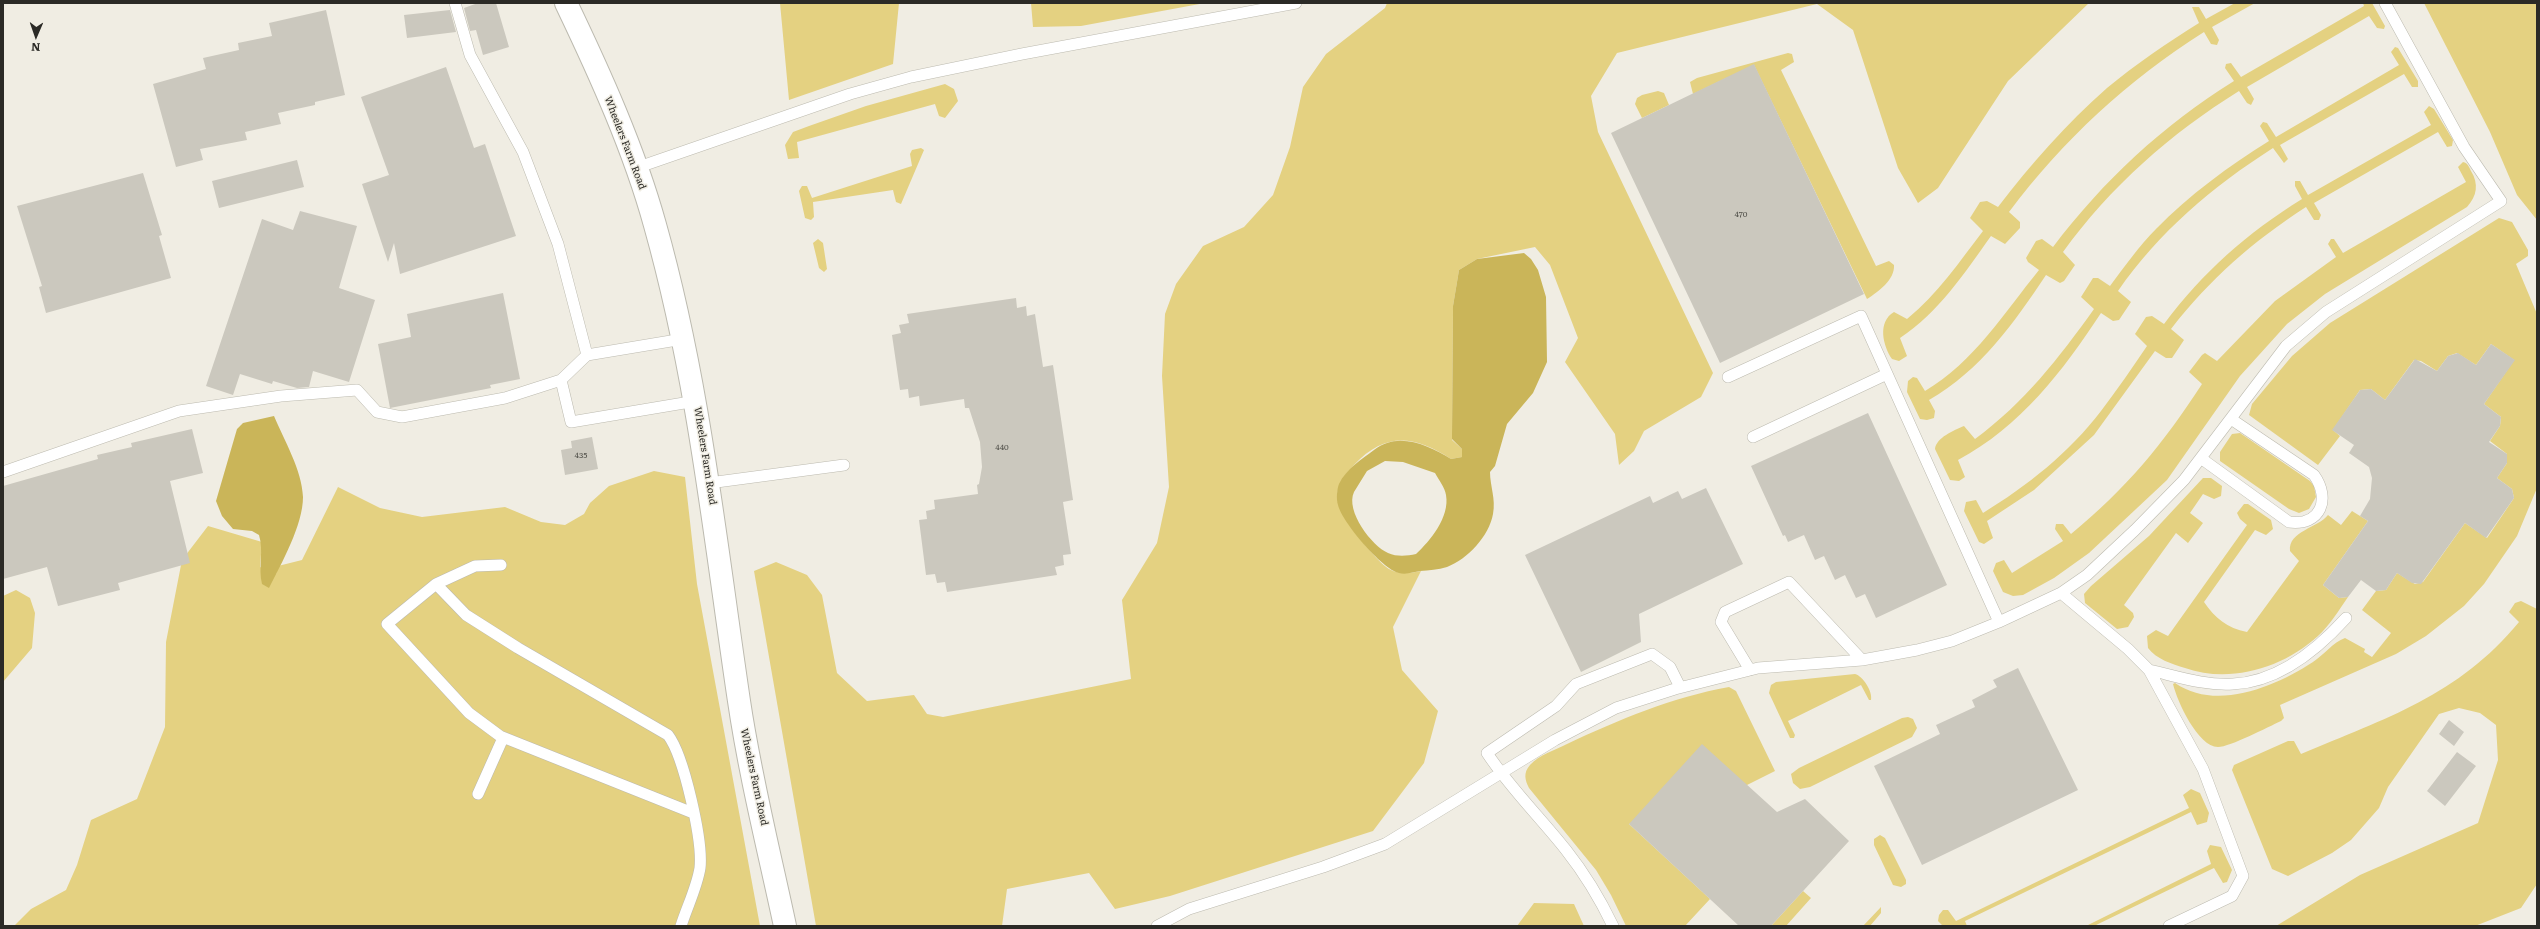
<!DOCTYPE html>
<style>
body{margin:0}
#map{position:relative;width:2540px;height:929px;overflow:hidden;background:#f0ede3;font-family:Literata,serif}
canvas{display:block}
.frame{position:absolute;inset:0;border:4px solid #2b2a26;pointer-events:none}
.north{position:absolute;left:16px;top:16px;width:40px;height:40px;-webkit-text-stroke:3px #f0ede3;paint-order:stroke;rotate:182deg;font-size:11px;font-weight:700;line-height:16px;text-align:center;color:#2b2a26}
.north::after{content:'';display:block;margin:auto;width:14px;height:18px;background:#2b2a26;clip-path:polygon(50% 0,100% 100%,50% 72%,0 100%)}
</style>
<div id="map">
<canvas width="2540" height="929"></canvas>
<div class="frame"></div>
<div class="north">N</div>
</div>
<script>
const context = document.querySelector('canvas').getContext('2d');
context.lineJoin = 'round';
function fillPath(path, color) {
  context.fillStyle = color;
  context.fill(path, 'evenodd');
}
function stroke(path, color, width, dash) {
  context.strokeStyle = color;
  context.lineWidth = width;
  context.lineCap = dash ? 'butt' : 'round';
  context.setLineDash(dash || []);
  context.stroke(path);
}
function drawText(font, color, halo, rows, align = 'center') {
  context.font = font + ' Literata,serif';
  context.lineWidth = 3;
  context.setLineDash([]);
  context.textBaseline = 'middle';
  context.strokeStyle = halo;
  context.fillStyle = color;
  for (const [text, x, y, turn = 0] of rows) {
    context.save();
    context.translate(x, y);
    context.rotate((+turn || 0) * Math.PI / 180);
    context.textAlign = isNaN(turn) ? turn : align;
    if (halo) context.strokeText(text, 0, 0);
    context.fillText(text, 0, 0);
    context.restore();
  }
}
const green = new Path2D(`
 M780,3h119l-6,61 -104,36z
 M1031,3h174l-124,23 -48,1z
 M1387,3h702l-81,78 -70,107 -20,15 -20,-35 -45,-138 -36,-26 -200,49 -26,43 7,36 115,241 -12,24 -57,34 -10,20 -15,14 -4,-31 -50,-72 13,-24 -28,-73 -15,-18 -58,12 -18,11 -6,36 -1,129v5l10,9v8l-11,2c-36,-23 -65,-28 -97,6 -8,9 -16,18 -17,31 -1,16 38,64 52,73 11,6 21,4 32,2l-28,56 9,43 36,41 -14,52 -51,68 -203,65 -55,13 -26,-36 -82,16 -5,37h-186l-62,-355 22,-9 31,13 15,20 15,78 30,28 47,-6 13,19 16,3 188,-38 -9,-79 35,-57 12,-56 -7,-111 3,-62 11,-30 27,-38 41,-19 29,-32 17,-48 13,-60 23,-33 59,-46z
 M2235,3h20l-43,24 7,13 -2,5 -6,-1 -7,-12c-77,49 -140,107 -195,180l11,10v6l-15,16 -14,-8c-27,38 -52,76 -91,102l7,18 -8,5 -7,-2c-9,-13 -15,-37 2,-47l13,7c31,-25 52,-57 76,-88l-13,-13 10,-16 7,-1 11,6c33,-43 68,-83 109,-119 29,-24 60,-45 92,-65l-7,-16h7l7,12z
 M2363,3h9l13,23 -1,3 -7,-1 -8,-12 -122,71 7,12 -3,6 -4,-2 -8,-12c-69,43 -128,95 -176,161l12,13 -11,16 -4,2 -14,-8c-32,48 -65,95 -117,125l6,11 -1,7 -7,2 -7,-1 -13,-27 1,-11 5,-4 4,1 8,13c49,-29 79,-78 114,-121l-11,-8 -2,-4 10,-17 6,-2 11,8c51,-67 109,-121 181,-166l-9,-13 1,-4 5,-1 10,14 123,-71z
 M2424,3h113v217l-20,-25 -27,-63z
 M2395,47l3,1 20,33v6h-6l-8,-13 -124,71 8,14 -4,4 -11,-15c-61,39 -114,84 -155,143l13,11 -12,18 -6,1 -12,-8c-38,58 -81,114 -143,147l7,17 -6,4 -9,-1 -15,-31c1,-11 19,-19 29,-23l11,13c49,-36 84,-81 119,-130l-13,-12 12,-19h5l12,8c15,-20 29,-40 46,-57 33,-34 73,-63 113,-88l-9,-15 3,-4 4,1 9,14 123,-72 -8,-13z
 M1788,53l4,1 2,8 -13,8 95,196 13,-5 5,4c1,15 -16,27 -27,34l-113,-234 -61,29 -3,-12 7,-4z
 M945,84l9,5 4,12 -13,17 -6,-2 -4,-12 -138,38 2,16 -11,1 -3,-14 8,-13 16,-6 57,-20z
 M1658,91l6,2 5,12 -27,13 -7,-14 2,-6 5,-3z
 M2429,106l5,3 19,31 -1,6 -5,1 -9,-15 -124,71 7,12 -2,5h-5l-8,-13c-54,35 -95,71 -135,122l13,11 -12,18h-6l-11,-7 -61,84 -60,55 -47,31 6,17 -9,6 -5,-2 -15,-31 2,-9 10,-2 7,13c44,-27 86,-60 118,-102 16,-21 31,-43 46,-65l-12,-12 11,-17 6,-1 12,8c40,-53 82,-90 138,-125l-7,-13v-5h5l8,14 123,-70 -7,-13z
 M921,148l3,2 -23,54 -5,-2 -3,-12 -80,12 1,15 -3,3 -6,-2 -6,-27 3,-5h5l5,12 100,-32 -2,-12 2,-4z
 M2463,162c5,1 6,5 8,9 8,13 6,25 -4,36l-142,87 -38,30 -47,52 -73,104 -78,73 -35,25 -31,17 -10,1 -10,-4 -10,-21 3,-8 8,-3 8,13 51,-32 -8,-12 1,-5h7l8,10c55,-45 92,-90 131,-150l-13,-12 13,-17 3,-2 12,8 58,-60 61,-44 -8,-13 3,-5h3l9,14 123,-71 -8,-15z
 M2499,218l13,4 16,28v6l-12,8 21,50v174l-20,48 -33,48 -20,22 -38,30 -30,18 -116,51 4,13 -3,3c-13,6 -51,26 -63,26 -20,0 -41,-46 -45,-63l2,-1c42,29 101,3 138,-21 11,-7 20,-20 32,-24l20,11 -1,3 8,5 19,-24 -29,-23 14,-19 10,-1 11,-17 18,11 8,-2 42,-59 22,15 27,-40 -2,-9 -15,-11 10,-15v-9l-17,-13 10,-15 1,-9 -17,-13 30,-44 -23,-16 -15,21 -19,-12 -9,3 -11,15 -16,-10 -7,-1 -29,40 -14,-11 -11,1 -27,40 7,6 -22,29 -69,-50 3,-11 40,-48 38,-33z
 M818,239l5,4 4,26 -3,3 -5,-4 -6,-25z
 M2240,433l70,48 4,5 2,11 -7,12 -10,4 -10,-4 -69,-48v-9l12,-18z
 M654,471l31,6 12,107 63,342h-746l17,-17 35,-19 11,-25 14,-45 46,-21 28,-72 1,-85 16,-82 26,-34 54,16 -2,25 16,7 2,-8 24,-6 36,-73 42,21 42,9 83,-10 36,15 24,3 19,-11 6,-11 19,-17z
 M2203,478h8l11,8 -1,10 -7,3 -11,-5 -13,19 13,10 -15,20 -12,-10 -52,72 9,8 1,4 -6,10 -11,2 -32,-26 -1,-9 7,-8 58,-50z
 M2244,504h4l23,16 2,9 -7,6 -11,-5 -51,72c11,16 23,26 43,30l52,-71 -9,-10c-2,-20 28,-23 38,-36l13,10 11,-14 16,10 -45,64 16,13 9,-1c-9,13 -18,28 -30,39 -35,32 -88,48 -133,32 -13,-4 -29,-9 -37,-20l-1,-12 9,-6 12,6 79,-111 -7,-6 -3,-6z
 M16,590l14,8 5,15 -3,35 -29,34v-86z
 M2521,601l16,8v275l-16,24 -46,18h-199l84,-51 118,-52 20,-63 -2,-35 -16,-12 -21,-5 -20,6 -51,73 -9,21 -28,32 -19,13 -44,23 -16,-7 -40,-99 2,-5 54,-24h6l7,13c85,-36 157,-58 218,-132l-10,-10 6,-9z
 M1855,674c8,2 18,18 16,26h-2l-8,-15 -73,36 7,14 -1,3h-4l-21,-45 2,-8 5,-3z
 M1729,687l7,4 39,80 -28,14 -118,39 81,75 -25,27h-59l-15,-31 -15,-25 -67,-82c-4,-8 -6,-15 1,-23 9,-10 25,-15 37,-21 51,-24 106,-47 162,-57z
 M1908,717l5,2 4,9 -5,9 -102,50 -10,2 -7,-6 -2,-9 8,-6 103,-50z
 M2191,789l9,4 9,20 -2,9 -10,3 -6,-13 -226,109 2,5h-24l-5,-5 1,-6 4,-5h5l8,11 233,-113 -6,-13z
 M1880,835l5,3 21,42v4l-5,3 -8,-2 -19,-40v-6z
 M2210,845l11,2 11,23 -5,12 -4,1 -9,-15 -120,58h-8l125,-62 -4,-13z
 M1803,891l8,7 -25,28h-15z
 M1534,903l40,1 10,22h-67z
 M1881,907v6l-11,13h-7z`);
const water = new Path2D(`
 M1524,253l7,6 7,11 8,27 1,65 -14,31 -26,31 -12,42 -5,6c0,14 6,27 3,42 -4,22 -25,45 -46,53 -9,3 -18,3 -27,4 -6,1 -14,4 -21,2 -17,-4 -57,-51 -61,-68 -2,-6 -1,-16 1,-21 7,-15 23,-25 35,-34 24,-19 54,-5 77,9l11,-2v-8l-10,-10v-4l1,-129 6,-36 18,-11zM1385,461l18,1 32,11c4,7 10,15 11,22 4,22 -16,46 -30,59 -9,2 -19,3 -28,-1 -16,-7 -43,-42 -34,-61l13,-21z
 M274,416c10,24 28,54 29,81 0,28 -22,67 -34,91l-7,-4c-4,-16 2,-33 -3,-49l-7,-4 -19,-2 -11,-13 -6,-15 21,-72 6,-6z`);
const building = new Path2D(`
 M478,3h18l13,44 -26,8 -7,-25 -6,1 -6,-23z
 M326,10l19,85 -30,7v3l-37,8 3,11 -36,8 2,8 -47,9 3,11 -27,7 -23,-83 53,-15 -3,-11 36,-8 -1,-7 34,-7 -3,-13z
 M450,10l6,22 -49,6 -3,-23z
 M1754,64l110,230 -144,69 -109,-230z
 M446,67l28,81 11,-4 31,92 -116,38 -6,-31 -6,19 -26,-78 27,-9 -28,-78z
 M297,160l7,27 -85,21 -7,-27z
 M143,173l19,62 -3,1 12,42 -125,35 -7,-26 3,-1 -25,-80z
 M300,211l57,15 -18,62 36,12 -26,82 -36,-11 -4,16 -12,1 -24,-7 -1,3 -32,-10 -7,21 -27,-9 56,-167 31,11z
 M503,293l17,86 -30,6 1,3 -101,20 -12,-64 33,-7 -4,-23z
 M1016,298l1,10 9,-2 1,10 8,-2 8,53 10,-2 20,135 -10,2 8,52 -8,1 1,10 -9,2 2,8 -110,17 -2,-10 -8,1 -2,-9 -9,1 -7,-55 8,-1 -1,-8 9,-2 -1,-9 44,-6 -1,-9 2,-1 3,-17 -2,-25 -11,-34h-4l-1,-9 -44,7 -1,-10 -10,2 -1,-9 -8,1 -8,-55 9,-2 -2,-8 10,-2 -2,-9z
 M2491,344l24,16 -31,44 17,13 -1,9 -11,16 18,12v9l-10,15 15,11 2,9 -28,40 -21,-15 -44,61 -9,-1 -15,-10 -11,17 -10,1 -15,-11 -13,17 -9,1 -16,-13 45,-64 -8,-5 10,-17 2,-21 -3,-11 -20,-14 5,-8 -22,-15 28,-40 11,-1 14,11 30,-41 22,12 11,-15 10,-3 18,12z
 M1868,413l79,172 -71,33 -11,-24 -9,4 -11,-23 -10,5 -11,-24 -9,4 -11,-25 -16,7 -3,-7 -2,1 -32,-70z
 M192,429l11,44 -33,8 20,82 -72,20 2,7 -62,16 -11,-39 -44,12v-93l95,-27 -1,-4 35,-8 -1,-4z
 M592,437l6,32 -33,6 -4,-25 11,-2 -1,-7z
 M1706,488l37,76 -104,50 2,28 -60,30 -56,-117 125,-59 3,7 25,-12 4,8z
 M2018,668l60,122 -156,75 -48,-99 66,-32 -4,-9 39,-18 -3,-7 25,-13 -4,-7z
 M2449,720l15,12 -10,14 -15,-12z
 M1702,744l75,68 28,-13 44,42 -78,85h-32l-110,-102z
 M2457,752l19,14 -31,40 -18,-15z`);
const lane = new Path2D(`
 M455,3l15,52 53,97 35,92 29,111 96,-16
 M636,168l214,-74 61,-17 111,-23 274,-51
 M1728,377l133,-61 138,306
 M561,380l10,42 125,-21
 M1753,437l134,-63
 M2202,459l87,63c32,4 42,-23 25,-47l-83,-56
 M3,472l176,-61 102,-15 76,-6 20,22 25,5 103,-19 56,-18 26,-25
 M709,483l135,-18
 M436,584l39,-18 26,-1
 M2061,593l67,56 21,21 54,99 40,107 -11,20 -63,30
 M1750,670l-29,-48 4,-10 64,-30 73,78
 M2149,670c27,6 56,16 84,14 45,-2 84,-34 113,-66
 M478,794l25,-56
 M681,926c6,-19 16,-39 19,-58 3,-27 -16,-112 -32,-133l-150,-87 -52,-33 -30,-31 -49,40 82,89 31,23 193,77
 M1157,926l32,-17 134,-42 62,-23 170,-104 61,-32 59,-19 83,-21 104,-8 55,-10 35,-9 47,-19 62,-29 26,-18 48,-45 49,-50 102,-134 40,-34 175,-111 -37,-54 -79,-144
 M1613,926c-13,-27 -28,-52 -47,-76 -26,-33 -56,-62 -79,-97l69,-47 20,-22 76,-30 18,13 10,20`);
const secondary = new Path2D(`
 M566,3c34,71 68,146 89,222 44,156 60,315 84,476 11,75 30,150 46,225`);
const numberNames = [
 ["470",1741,215],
 ["440",1002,448],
 ["435",581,456]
];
const streetNames = [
 ["Wheelers Farm Road",625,143,69],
 ["Wheelers Farm Road",705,456,81],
 ["Wheelers Farm Road",754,777,78]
];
fillPath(green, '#e4d181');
fillPath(water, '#cab559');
fillPath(building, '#cbc8be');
stroke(lane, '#bcbaaf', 12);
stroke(secondary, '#bcbaaf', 24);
stroke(lane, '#fff', 11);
stroke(secondary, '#fff', 22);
drawText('8px', '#53524c', null, numberNames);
drawText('10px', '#2b2a26', '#f0ede3', streetNames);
</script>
